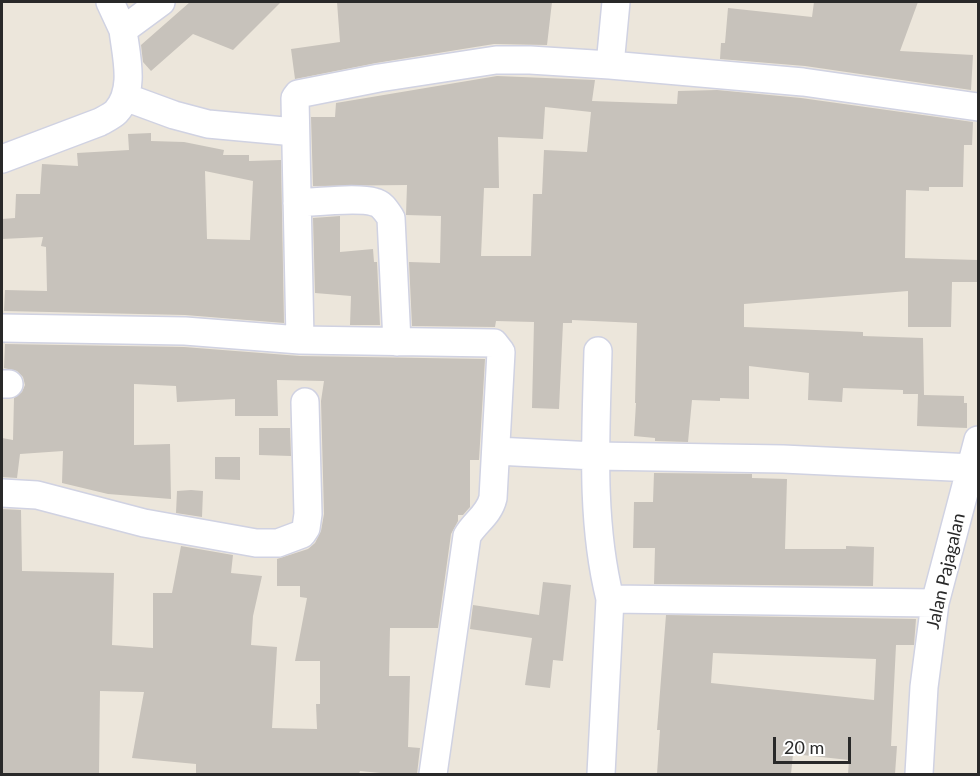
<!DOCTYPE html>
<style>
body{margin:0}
#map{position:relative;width:980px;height:776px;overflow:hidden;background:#ece6db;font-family:Lato,sans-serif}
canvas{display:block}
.frame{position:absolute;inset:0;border:3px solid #292929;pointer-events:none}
.scale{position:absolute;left:773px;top:737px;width:78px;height:27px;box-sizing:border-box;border:3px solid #292929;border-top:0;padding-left:8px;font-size:18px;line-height:21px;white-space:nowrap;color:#292929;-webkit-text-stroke:4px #fff;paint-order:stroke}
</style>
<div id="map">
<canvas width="980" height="776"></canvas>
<div class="frame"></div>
<div class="scale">20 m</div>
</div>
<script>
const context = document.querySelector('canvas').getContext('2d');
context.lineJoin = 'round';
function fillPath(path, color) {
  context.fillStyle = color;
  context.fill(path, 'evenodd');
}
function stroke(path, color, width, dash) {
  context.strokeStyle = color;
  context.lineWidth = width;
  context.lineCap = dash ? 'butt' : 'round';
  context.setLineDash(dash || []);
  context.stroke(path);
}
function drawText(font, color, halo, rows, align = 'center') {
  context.font = font + ' Lato,sans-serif';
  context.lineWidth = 4.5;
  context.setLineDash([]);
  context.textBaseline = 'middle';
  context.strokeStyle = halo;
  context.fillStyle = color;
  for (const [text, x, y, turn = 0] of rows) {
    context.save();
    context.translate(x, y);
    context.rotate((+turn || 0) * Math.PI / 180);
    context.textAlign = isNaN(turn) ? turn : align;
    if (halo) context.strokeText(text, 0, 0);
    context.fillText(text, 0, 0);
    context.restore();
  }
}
const building = new Path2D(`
 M190,2h91l-48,48 -40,-16 -42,37 -8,-9 -2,-17z
 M337,2h215l-5,43 -53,-1 -118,19 -81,16 -4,-30 49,-7z
 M814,2h104l-18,49 73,4 -2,35 -166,-24 -85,-7 1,-16h4l3,-35 84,9z
 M497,76l98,4 -3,21 85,3 1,-13 39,-1 84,8 172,24 -1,23h-8l-1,42h-34v4l-23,-1 -1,68 73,2v22h-26l-1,45h-43v-36l-164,13v23l119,5v4l60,2 1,57 40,1v7h3v25l-50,-2 1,-32h-15v-4l-60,-2 -1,14 -34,-2 1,-27 -60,-7v33l-29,-1v3l-28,-1 -4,42 -33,-1v-3l-21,-2 2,-33h-1l2,-80 -65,-3v3h-9l-4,86 -27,-1 2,-86 -38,-1 -1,6 -83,-1 -3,-64 31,1 1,-47 -35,-1 1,-30 -94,1 -2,-69h24l1,-14zM545,107l46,5 -4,40 -43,-2 -2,44h-9l-2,62h-50l3,-68h15l-1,-51 45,2z
 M151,133v8l33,1 40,8 -1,5h26v6l32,-1 3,163 -99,-8 -181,-4 1,-21 42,1 -1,-44 -5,-1 2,-9 -41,2v-20l13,-1 1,-24h24l2,-30 36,2 -1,-13 52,-3 -1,-16zM205,171l48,10 -3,59 -43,-1z
 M340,216v36l33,-3 1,13h3l3,63h-30l1,-29 -36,-3 -2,-75z
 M5,344l179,3 116,9 185,3 -6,101h-9v47l-7,8h-5v6l-7,13 -13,94h-48l-1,48h21l-2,71 12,1 -3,26h-26l-31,-3 -1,3h-163v-10l-64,-6 12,-66 -44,-1 -1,83h-97v-265l19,1 1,61 92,2 -2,72 41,3v-55h19l9,-47 52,9 -2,18 31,3 -9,40 -2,29 26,2 -5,81 45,1 -1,-25h4v-43h-25l12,-63 -7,-1v-11h-23v-27l31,-10 7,-6 6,-12 3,-17 -3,-113 3,-20 -47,-1 1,36h-43v-17l-58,3 -1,-16 -42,-2v61l36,-1 1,55 -63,-5 -46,-11 1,-32 -43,3 -3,24 -15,-1v-39l11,2 1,-42 8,-6 3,-7 -2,-8 -6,-6 -13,-3z
 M259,428h31l1,28 -32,-1z
 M215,457h25v23l-25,-1z
 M654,473l98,1v4l35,1 -2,70h61v-3l28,1 -1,39 -219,-2 1,-36h-22l1,-46h19z
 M191,490l12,1 -1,26 -26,-4 1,-22z
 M543,582l28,3 -8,76 -10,-1 -3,28 -25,-3 7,-47 -62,-9 3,-24 66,10z
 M666,615l250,4 -2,26h-18l-5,101h6l-2,28h-47l1,-14 -56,-6 -2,20h-134l3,-44h-3zM713,653l163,6 -2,41 -163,-17z`);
const minor = new Path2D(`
 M110,2l13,28
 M610,65l6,-63
 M125,97l49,18 34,9 87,8
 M2,159l98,-37c5,-3 12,-6 16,-10 20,-22 10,-56 7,-82l38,-28
 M297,203c18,-1 61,-6 77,-1 9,2 12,9 17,16l6,124
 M2,328l183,3 115,9 194,3 7,9 -8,146c-4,17 -18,24 -26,38l-34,238
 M300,340l-5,-242 3,-4 81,-16 117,-18h34l80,5 193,17 175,25
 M598,351c-2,82 -8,168 12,248
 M2,384h7
 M496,451l99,5 188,3 190,9
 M2,493l35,2 107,28 112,20h22l24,-9 4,-6 2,-14 -3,-112
 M601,774l9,-175 325,4
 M919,774l5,-87 11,-84 43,-163`);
const streetNames = [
 ["Jalan Pajagalan",946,571,-77]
];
fillPath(building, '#c7c2bb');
stroke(minor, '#d0d2e2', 30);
stroke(minor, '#fff', 27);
drawText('18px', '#292929', '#fff', streetNames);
</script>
